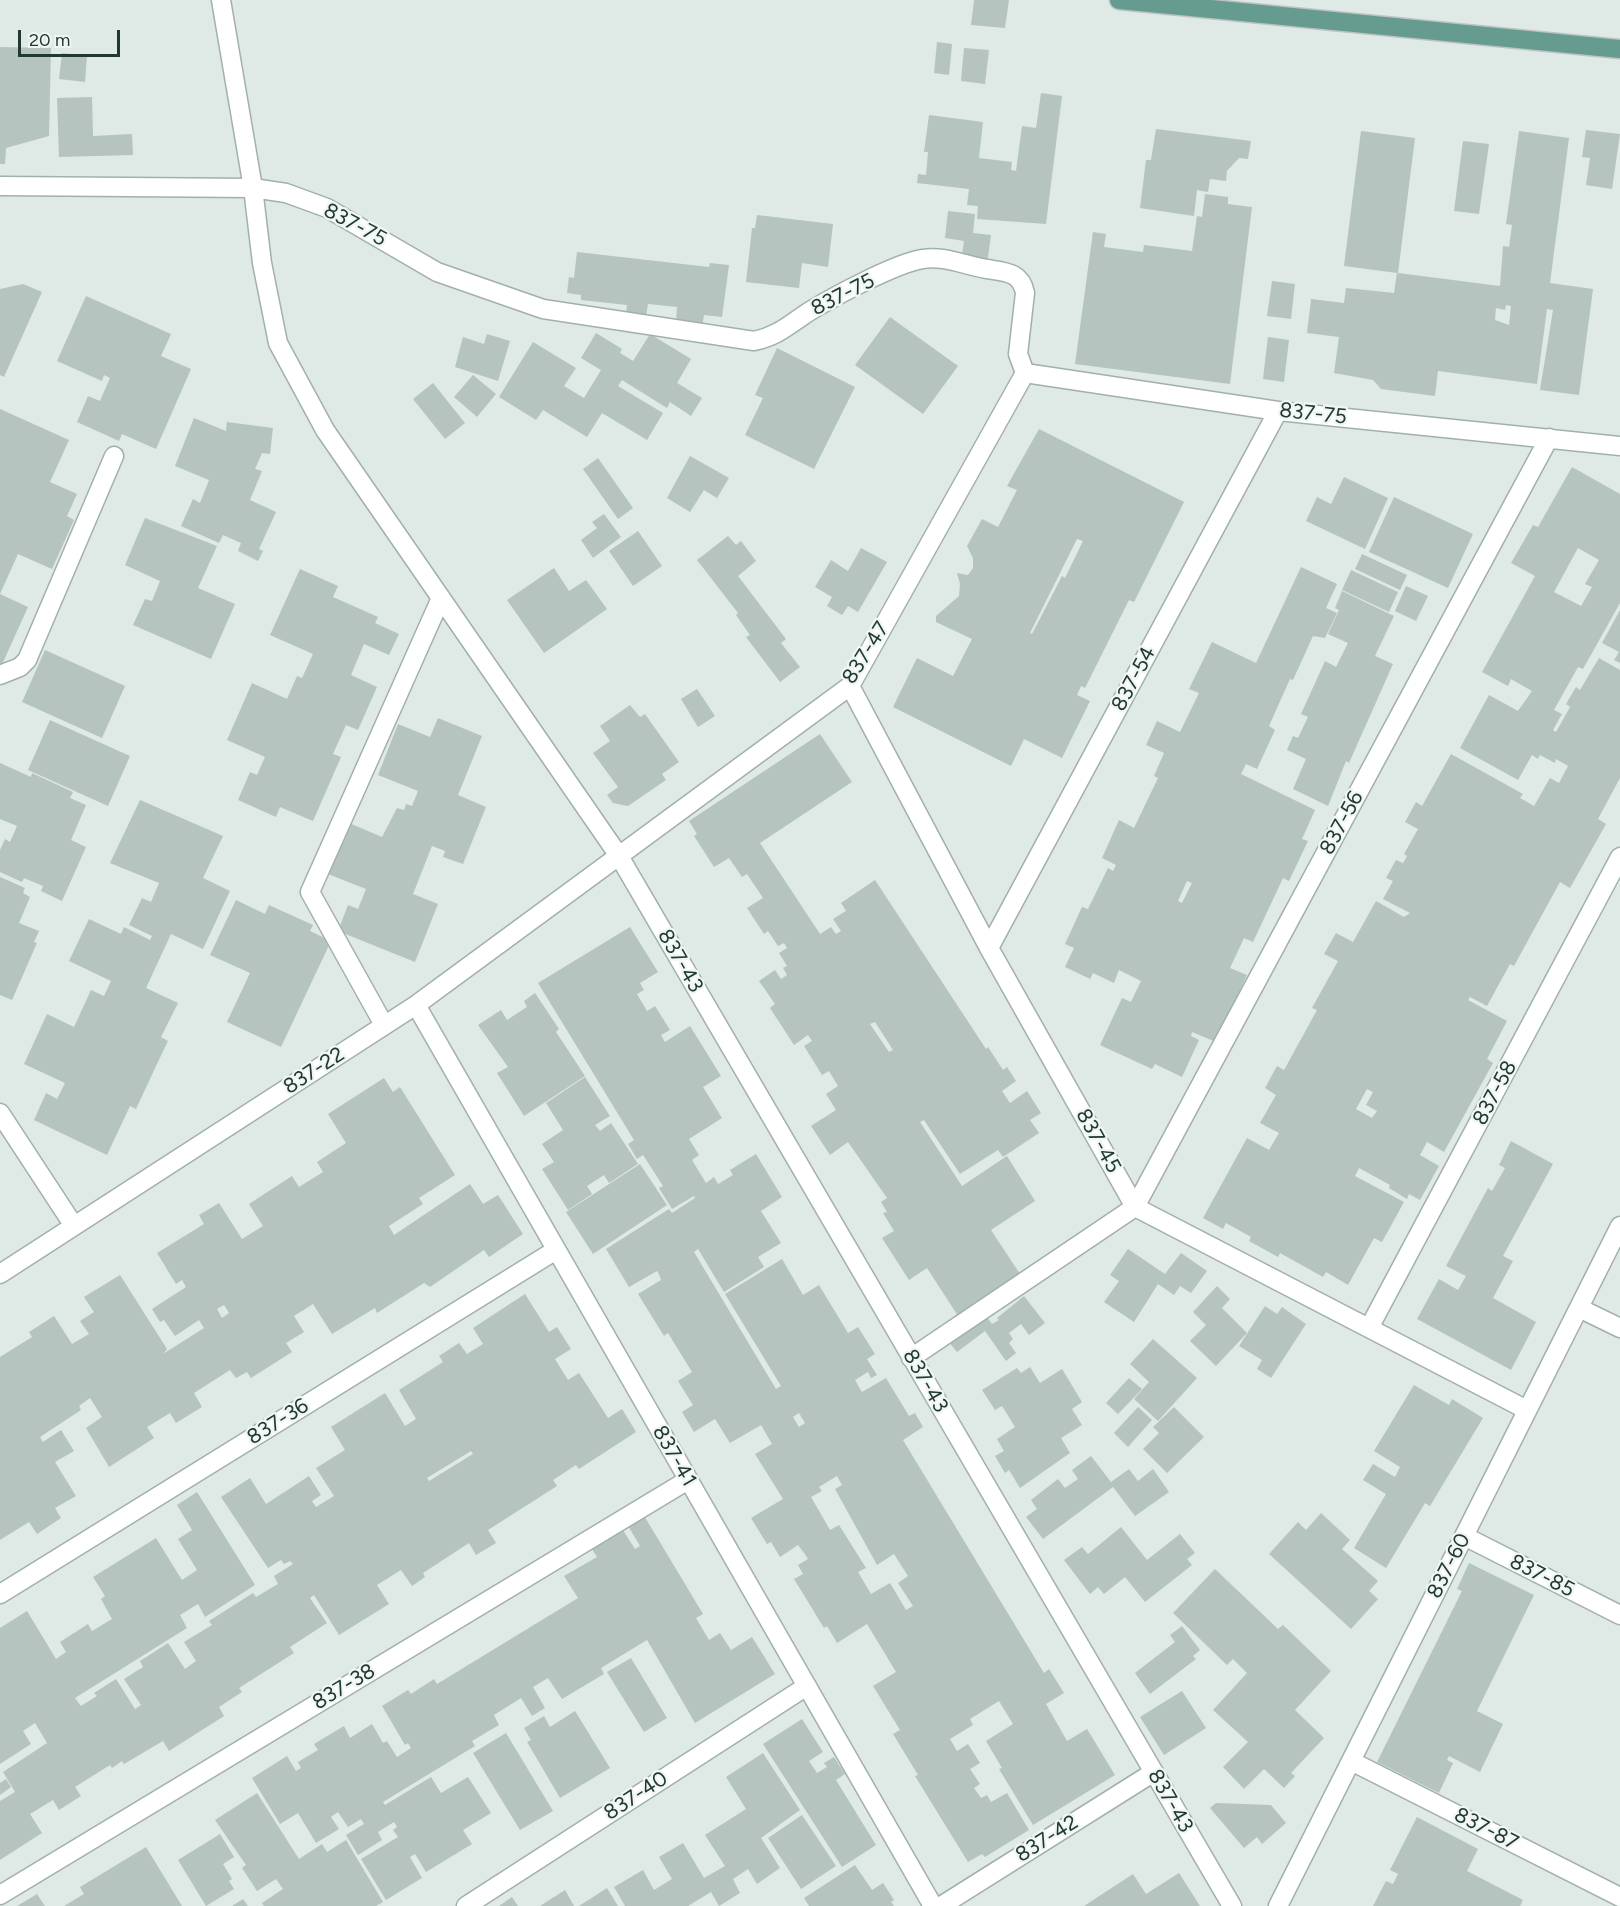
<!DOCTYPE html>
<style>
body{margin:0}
#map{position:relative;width:1620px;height:1906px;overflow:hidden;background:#dfe9e5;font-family:Figtree,sans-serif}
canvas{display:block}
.scale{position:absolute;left:18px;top:30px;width:102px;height:27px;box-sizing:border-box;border:3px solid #213833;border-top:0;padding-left:8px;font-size:18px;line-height:21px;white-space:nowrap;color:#213833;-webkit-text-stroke:4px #eff6f3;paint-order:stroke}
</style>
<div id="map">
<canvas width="1620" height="1906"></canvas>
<div class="scale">20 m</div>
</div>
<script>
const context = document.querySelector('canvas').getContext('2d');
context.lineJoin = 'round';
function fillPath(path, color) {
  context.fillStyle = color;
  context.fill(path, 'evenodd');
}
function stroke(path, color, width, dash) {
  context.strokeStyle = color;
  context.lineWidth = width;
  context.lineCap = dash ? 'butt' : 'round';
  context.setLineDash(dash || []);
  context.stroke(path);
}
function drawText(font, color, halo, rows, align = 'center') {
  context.font = font + ' Figtree,sans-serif';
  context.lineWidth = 4.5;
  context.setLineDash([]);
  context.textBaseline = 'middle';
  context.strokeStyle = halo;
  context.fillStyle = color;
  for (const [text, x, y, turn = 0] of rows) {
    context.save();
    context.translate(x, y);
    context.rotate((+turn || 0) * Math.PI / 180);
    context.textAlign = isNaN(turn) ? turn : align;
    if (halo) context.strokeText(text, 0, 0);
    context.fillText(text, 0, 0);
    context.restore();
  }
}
const building = new Path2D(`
 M974,0h35l-4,28 -34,-3z
 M937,42l15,2 -3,31 -15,-2z
 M0,47l51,1 -2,88 -43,12 -1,16h-5z
 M964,48l25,2 -4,34 -24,-3z
 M62,53l25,3 -2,26 -26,-3z
 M1041,93l21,3 -16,128 -69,-5 1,-13 -11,-1 2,-16 -52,-6 1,-9 8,1 2,-23h-4l5,-37 54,7 -4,36 33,4 -1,8 5,1 6,-45 14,2z
 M92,97l1,39 39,-2 1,21 -74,2 -2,-59z
 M1156,129l95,12 -3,18 -9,-1 -12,13 -1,10 -16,-2 -2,13 -11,-2 -3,26 -54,-8 6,-48h5z
 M1586,130l34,4 -8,55 -26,-4 4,-27 -8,-1z
 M1361,131l54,7 -17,135 102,13 3,-40 6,1 3,-22 -6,-1 13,-93 50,7 -19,145 43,6 -14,106 -39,-5 13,-80 -6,-1 -10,75 -99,-13 -3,25 -54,-7 -8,-9 -39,-7 5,-36 -32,-4 4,-34 33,4 2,-15 48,5 3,-20 -53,-7zM1506,305l5,1 -2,19 -14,-5 1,-12 9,2z
 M1463,141l26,3 -10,70 -25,-3z
 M1205,194l23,3v7l24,3 -22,177 -155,-20 18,-132 13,2 -2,13 39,5 1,-7 48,6 5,-35 5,1z
 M948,211l27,3 -2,19 18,2 -4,29 -26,-3 3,-20 -19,-3z
 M757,215l76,9 -5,43 -26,-4 -3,25 -53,-6 6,-54h3z
 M577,252l132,15 1,-4 19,2 -7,52 -18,-2 -2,12 -26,-3 1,-17 -29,-3 -2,13 -20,-3 1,-9 -46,-5v-5l-14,-2 2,-16 5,1z
 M1272,281l23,3 -4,35 -24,-3z
 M23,284l19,8 -38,85 -4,-2v-86z
 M86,296l85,38 -10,22 30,13 -35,80 -34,-15 -3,7 -42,-19 11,-26 12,5 10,-23 -6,-3 -2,6 -45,-20z
 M890,317l68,49 -35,48 -68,-49z
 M596,333l26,16 -2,4 13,8 17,-27 41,25 -14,24 25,15 -11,18 -21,-14 -3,6 -45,-28 -4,6 45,27 -16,27 -45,-27 -15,24 -44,-27 -7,10 -37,-23 34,-55 43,26 -12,18 20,12 17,-28 -20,-12z
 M487,334l23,7 -12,40 -43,-14 8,-30 21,7z
 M1268,337l21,3 -5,42 -21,-3z
 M777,348l78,39 -41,82 -69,-34 18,-37 -8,-3z
 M473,375l23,19 -19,23 -23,-20z
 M433,383l32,40 -20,16 -32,-40z
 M0,409l69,31 -19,42 27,12 -10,22 7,4 -22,49 -34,-15 -18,40 28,13 -28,62z
 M194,418l32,13 1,-9 46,6 -3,26 -8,-1 -7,16 7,2 -12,29 26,12 -17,37 4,2 -5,10 -20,-10 3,-8 -18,-8 -4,8 -38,-17 12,-27 7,4 9,-23 -34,-14z
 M1039,429l145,73 -50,100 -5,-2 -44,88 -4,-2 -4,9 13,6 -28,57 -38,-19 -13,27 -118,-59 24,-49 36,18 19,-37 -36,-17v-6l23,-20 1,-12 -3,-11 11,2 5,-7v-10l-6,-12 15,-27 16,8 19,-37 -10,-4zM1077,539l6,2 -18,37 -3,-2 -30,58 -2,-1z
 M690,456l39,22 -12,20 -13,-8 -14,22 -23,-14z
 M598,458l35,50 -15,11 -35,-50z
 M1572,467l48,27v109l-37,66 -5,-2 -24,43 8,4 -9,16 3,2 14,-25 -4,-3 10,-17 4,3 19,-32 21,12v108l-22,41 8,5 -36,64 -10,-6 -46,84 -4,-2 -23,42 -17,-9 -2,3 39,21 -20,38 6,4 -49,89 -17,-10 -7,13 19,11 -19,34 -11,-6 -2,5 -18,-11 1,-3 -31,-17 -4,8 49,26 -22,40 -8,-4 -26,47 -22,-13 -3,5 -43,-24 -2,4 -29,-16 2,-4 -25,-14 -3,6 -20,-11 44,-80 22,12 10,-17 -19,-10 16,-28 -11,-7 12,-22 7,4 33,-60 -5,-2 26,-47 -14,-7 12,-21 17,9 23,-41 28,16 6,-4 -27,-14 10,-18 -7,-3 10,-18 7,3 4,-7 -3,-2 14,-25 -13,-7 11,-20 6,4 29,-52 72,40 -3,4 14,8 16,-28 9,5 9,-17 -12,-7 -1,4 -15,-8 -2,4 -6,-4 -14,25 -58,-32 29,-53 29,16 14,-20 -21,-12 -3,7 -26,-14 53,-96 -24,-13 22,-38 5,2zM1578,548l21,12 -14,24 7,3 -11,19 -27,-14zM1367,1089l6,3 -7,13 11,6 -5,7 -16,-9z
 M1344,477l44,21 -23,51 -59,-28 11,-24 14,7z
 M1394,497l79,37 -25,54 -79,-36z
 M604,514l17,23 -28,21 -12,-18 16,-12 -5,-6z
 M145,518l72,28 -19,42 37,16 -24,55 -78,-34 12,-26 7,2 8,-20 -35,-16z
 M638,531l24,35 -29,20 -24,-35z
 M728,536l8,9 5,-4 15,20 -18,15 48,63 -5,4 19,24 -20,15 -34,-45 4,-2 -14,-20 2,-2 -41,-53z
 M861,548l26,14 -29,50 -10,-6 -6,9 -15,-9 5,-9 -17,-10 16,-27 17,11z
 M1362,554l45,21 -7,15 -45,-21z
 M1301,567l36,17 -11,24 11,5 -12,25 -12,-2 -20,44 -3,-1 -21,47 6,4 -18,39 -11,-5 -5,10 74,36 -13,29 6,2 -19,40 -6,-3 -30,64 -9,-4 -14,30 17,7 -31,67 -24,-10 -1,4 8,4 -17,37 -27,-13 -3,5 -52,-24 22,-47 9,4 10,-21 -22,-11 -5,13 -21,-10 -3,6 -25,-12 9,-19 -9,-4 17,-37 6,2 20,-41 5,3 3,-6 -14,-7 17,-38 15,8 24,-50 -4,-2 10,-23 -18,-8 11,-24 23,11 19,-39 -10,-4 23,-47 44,21zM1187,881l5,2 -10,20 -4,-2z
 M554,568l15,23 17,-11 21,29 -63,44 -37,-53z
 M300,569l38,17 -5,11 45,20 -3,6 24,11 -10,21 -25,-11 -13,31 26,12 -19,43 -12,-5 -13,29 8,3 -28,64 -33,-14 -4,10 -38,-17 12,-28 7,3 8,-18 -38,-17 25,-57 35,16 10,-23 5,2 11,-24 -43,-19z
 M1351,570l47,22 -9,20 -47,-22z
 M1406,586l22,10 -12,25 -21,-10z
 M1342,591l52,25 -19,40 18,8 -44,99 -3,-2 -18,45 -35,-17 13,-30 -19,-9 6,-14 5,2 10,-21 -7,-3 24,-53 11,6 12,-24 -20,-9 11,-24 -4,-2z
 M1620,610v53l-6,-3 5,-8 -17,-9z
 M45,650l80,36 -23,52 -80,-36z
 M697,689l18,27 -17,11 -17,-28z
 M630,705l10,12 5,-3 34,48 -17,12 4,6 -38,26 -15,-3 -6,-8 11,-8 -25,-34 17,-12 -10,-15z
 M438,718l44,18 -24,59 28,12 -23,57 -20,-7 2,-6 -13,-5 -19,48 25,10 -23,58 -77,-31 10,-26 10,4 8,-20 -38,-15 21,-51 33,14 15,-29 7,2 2,-6 6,2 6,-15 -40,-16 20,-51 32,13z
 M50,720l80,36 -22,50 -80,-36z
 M820,734l32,48 -92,61 60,91 11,-7 5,7 5,-3 -8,-12 13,-8 -5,-8 34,-23 111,169 2,-2 15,23 4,-3 9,14 -14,10 8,12 17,-12 14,22 -11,7 9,13 -36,24 -5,-7 -38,24 -36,-54 -4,2 42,64 45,-30 28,45 -44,29 29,44 -62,42 -31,-48 -18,12 -27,-42 12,-7 -11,-18 4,-1 -6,-10 6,-4 -39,-56 -18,13 -19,-29 25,-16 -10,-16 12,-8 -9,-15 -7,4 -18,-29 8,-5 -4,-6 -14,10 -24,-37 5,-4 -16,-23 16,-11 6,9 6,-4 -4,-7 4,-2 -8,-13 8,-5 -3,-5 -6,3 -10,-15 -4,3 -17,-26 16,-10 -16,-24 -5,3 -13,-19 -15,9 -20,-31 3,-2 -8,-13zM875,1022l18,28 -4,2 -19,-28z
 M0,763l31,14 1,-4 41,19 -3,6 16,7 -15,35 15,7 -24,54 -21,-10 2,-5 -19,-8 -2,4 -22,-10v-22l5,-11 5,3 7,-16 -17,-7z
 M140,800l83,36 -20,42 27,13 -27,58 -32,-15 -25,54 32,15 -17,34 7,4 -12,25 -20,43 -6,-3 -23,49 -73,-35 12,-27 11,6 8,-16 -41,-19 23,-50 27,13 17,-37 13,6 7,-15 -42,-20 20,-42 32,15 3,-7 26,13 2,-4 -23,-11 13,-27 9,4 8,-19 -49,-20z
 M0,877l25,11 -2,5 7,4 -11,26 20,8 -5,11 3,1 -25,57 -12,-5z
 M236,900l29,14 4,-9 44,20 -3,6 21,10 -50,106 -54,-25 23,-49 -40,-18z
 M630,927l28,45 -18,11 4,7 -7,4 10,17 8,-5 15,24 -9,5 4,7 25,-16 31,50 -18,11 19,31 -33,21 10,16 -7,5 14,23 8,-6 4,7 15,-9 -3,-5 26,-16 26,43 -21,14 20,32 -23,14 6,10 -40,25 -26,-43 -4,3 82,137 5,-3 -56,-92 57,-35 21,36 16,-10 29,48 10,-6 17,27 -8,5 10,16 -6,3 -3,-6 -13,8 7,12 24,-14 23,38 6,-3 8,14 -20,13 141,233 5,-4 15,24 -18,11 21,37 20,-12 28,46 -82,50 -34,-56 3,-1 -16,-27 27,-17 -14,-23 -29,18 3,6 -23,14 7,12 11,-7 12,19 -10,6 10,15 -6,4 7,10 6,-3 4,7 16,-9 22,37 -44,27 -3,-3 -14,8 -53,-86 3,-1 -25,-41 7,-4 -27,-44 23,-14 -29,-48 -30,19 -10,-17 -3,2 -30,-49 9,-5 -5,-9 10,-6 -4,-6 -6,-8 -18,12 -9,-15 -4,2 -16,-26 32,-19 -28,-45 17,-10 -11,-19 -31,18 -15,-24 -21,13 -12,-20 11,-7 -15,-24 14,-9 -24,-39 -4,3 -26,-42 23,-14 -2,-6 -2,-3 -28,16 -23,-38 63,-40 3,4 23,-15 -1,-2 -22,13 -13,-21 4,-2 -20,-31 -6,4 -9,-15 6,-4 -96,-157zM799,1413l6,10 -6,4 -6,-10zM837,1476l5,9 -7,4 42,76 17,-11 14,22 -10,7 15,23 -7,4 -16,-27 -19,11 -13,-22 8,-4 -27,-43 -9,5 -19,-33 11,-6 -3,-4z
 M535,993l24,36 -3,3 29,44 -61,40 -27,-43 11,-6 -30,-42 23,-15 6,10 20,-13 -3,-6z
 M585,1077l25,39 -15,9 5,6 11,-8 27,41 -29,19 -5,-8 -17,11 5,8 -24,16 -26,-41 12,-7 -12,-18 21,-14 -17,-27z
 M384,1078l9,14 7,-5 55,88 -36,23 4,6 -34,22 5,9 76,-51 13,20 15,-9 25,39 -34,23 -5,-7 -54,37 -6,-4 -47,30 -2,-5 -43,26 -19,-30 -19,12 10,16 -18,11 6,9 -41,26 -4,-6 -11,6 -6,-8 -36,23 8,14 -26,16 -6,-10 -23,14 7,11 -45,29 -23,-39 16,-11 -12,-19 -11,8 2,4 -41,27 3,5 18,-12 13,21 -19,11 21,34 -21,12 6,10 -24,16 -8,-12 -29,18v-183l32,-20 -3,-5 25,-16 18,28 17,-10 -9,-13 14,-9 -10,-15 36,-22 47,74 -4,5 41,-26 -5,-8 -24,16 -11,-16 -4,2 -8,-13 34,-22 -4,-7 -6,4 -19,-31 47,-29 -5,-9 20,-12 23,36 21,-13 -14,-22 43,-28 7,11 24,-15 -6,-10 29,-19 -18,-29zM224,1305l5,8 -7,5 -5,-9z
 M1511,1141l42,23 -50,92 10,5 -20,37 43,24 -25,48 -94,-51 22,-40 19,11 8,-14 -20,-10 42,-78 4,3 13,-23 -6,-3z
 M640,1164l27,41 -74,49 -27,-42z
 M1128,1249l37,25 16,-21 26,18 -16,22 -11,-7 -6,9 -16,-11 -24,38 -30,-20 15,-21 -9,-6z
 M1217,1286l13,13 -8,9 25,25 -31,33 -26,-25 16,-16 -13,-13z
 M525,1294l24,38 8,-5 14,22 -16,10 13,21 11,-7 29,45 14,-9 14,23 -57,37 -3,-4 -23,15 4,6 -69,44 8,13 -20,12 -7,-12 -46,30 2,4 -13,9 -11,-16 -24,15 12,19 -50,31 -25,-40 -4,3 17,25 -37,24 4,6 -55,35 3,4 -23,15 5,9 -55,35 -6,-10 -39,23 -2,-3 -10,7 -2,-3 -35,22 6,9 -22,14 -6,-10 -23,14 12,19 -42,27v-59l15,-9 -12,-20 44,-29 -12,-20 -12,8 8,13 -31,20v-136l27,-17 29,48 10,-7 -6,-10 28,-18 4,7 20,-12 -11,-20 4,-3 -12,-19 63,-39 26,42 15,-10 -19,-31 14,-9 -15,-25 20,-13 58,93 -50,32 -7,-13 -18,11 7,13 -112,70 6,8 16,-10 -3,-3 22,-14 19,30 6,-4 -17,-26 19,-12 -3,-6 28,-18 17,26 11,-8 -12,-19 28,-17 -3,-4 44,-28 3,4 22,-13 -4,-8 19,-12 -3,-3 -6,3 -3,-4 -13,8 -47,-71 29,-19 16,26 43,-28 12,19 -9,6 4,6 18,-11 -18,-28 29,-18 -14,-23 54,-34 20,33 11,-7 -17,-29 44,-28 -4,-6 20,-13 8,11 16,-10 -10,-16zM471,1451l2,3 -44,27 -2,-3z
 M1024,1296l21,27 -16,12 -8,-11 -12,9 4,6 -4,4 7,10 -10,8 -21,-30 -28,21 -9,-11 36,-28 8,11 7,-4 -2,-2z
 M1265,1306l12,8 5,-7 24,17 -35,54 -14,-9 5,-9 -23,-14z
 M1153,1339l44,39 -39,43 -24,-22 15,-17 -19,-18z
 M1030,1367l10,16 22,-14 20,33 -10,7 10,16 -21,13 9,15 -50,35 -11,-18 -4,3 -10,-17 9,-5 -7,-12 18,-12 -13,-21 -7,4 -13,-20 35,-22 4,5z
 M1129,1378l13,11 -24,25 -12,-11z
 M1414,1385l35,20 3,-6 31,19 -53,88 -5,-3 -39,65 -32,-20 32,-54 -23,-14 10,-16 22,13 5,-10 -26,-16z
 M1138,1407l14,13 -24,27 -14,-14z
 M1174,1407l30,30 -37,36 -24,-24 16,-16 -6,-6z
 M1091,1456l20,26 18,-13 9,12 15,-12 16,23 -34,24 -22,-29 -70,52 -17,-22 11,-8 -6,-9 27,-21 7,9 13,-9 -6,-9z
 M1321,1513l29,27 -8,9 36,32 -9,10 9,8 -27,30 -82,-75 29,-32 8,8z
 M643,1514l60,100 -7,4 13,22 11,-7 11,17 21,-13 23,37 -80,49 -48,-83 -46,28 3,6 -42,25 -14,-21 -15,9 12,21 -13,8 -11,-18 -27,17 5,10 -27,16 3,5 -92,56 2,3 46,-28 10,16 27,-16 23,36 -28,17 9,14 -46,28 -11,-18 -5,3 12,21 -36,22 -25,-41 37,-22 -5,-7 4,-3 -3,-5 -16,10 4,8 -24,15 -12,-20 18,-11 -3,-5 -13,8 -10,-15 -7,5 8,12 -23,14 -18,-30 -18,11 -28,-46 35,-22 9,15 5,-3 -3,-6 20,-12 -4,-6 30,-18 6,12 22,-14 11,19 4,-2 10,16 14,-9 -3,-5 -3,2 -23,-39 26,-16 3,4 23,-15 3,5 141,-86 -14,-22 33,-19 -7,-11 31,-19 14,22 5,-3 -13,-22z
 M1121,1527l26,33 33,-26 15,19 -8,6 5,6 -47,37 -20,-25 -21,17 -6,-7 -8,7 -26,-34 18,-13 6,7z
 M1469,1563l65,32 -57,116 26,13 -23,48 -31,-16 -2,4 6,3 -14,30 -62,-31 85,-171 -5,-2z
 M1215,1569l63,60 5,-4 48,46 -36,39 29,28 -33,35 4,3 -11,12 -20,-19 -20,20 -21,-22 25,-25 -35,-32 34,-37 -14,-14 -6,6 -54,-52z
 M1182,1626l18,24 -7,6 3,3 -46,35 -15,-21 40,-31 -5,-7z
 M631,1658l36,60 -23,14 -37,-60z
 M1182,1691l24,37 -42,27 -24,-38z
 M575,1711l35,57 -50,30 -33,-56 4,-2 -7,-12 20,-12 6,11z
 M802,1719l21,33 -14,9 8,12 10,-6 -3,-4 10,-6 11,17 -9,6 40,65 -34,22 -79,-123z
 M506,1733l47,78 -33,19 -47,-77z
 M763,1753l37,57 -39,28 19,30 -23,16 -9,-15 -15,10 7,14 -21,13 -8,-14 -23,14h-63l-11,-19 29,-17 11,20 18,-11 -13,-22 24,-14 21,35 21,-12 -20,-31 41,-26 -20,-32z
 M6,1779l5,8 -11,8v-12z
 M257,1793l42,66 23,-15 5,8 19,-12 37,62 -7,4h-112l-2,-3 21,-14 -7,-10 -19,12 -15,-23 4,-3 -31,-45z
 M1216,1803l55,2 15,18 -24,21 -5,-7 -13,11 -34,-40z
 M802,1815l34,51 -35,23 -33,-51z
 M1417,1817l61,32 -11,22 56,29 -3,6h-147l13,-25 7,3 5,-10 -8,-4z
 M220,1834l14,23 -11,7 9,15 -3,2 5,8 -28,17 -28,-46z
 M146,1847l36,59h-118l20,-12 -4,-7z
 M855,1865l17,25 11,-7 11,17 -3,2 3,4h-85l-5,-8z
 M1179,1873l21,33h-116l49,-32 13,20z
 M607,1888l11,18h-39z
 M565,1890l9,16h-34z
 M37,1894l8,12h-28z
 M512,1897l6,9h-19z
 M243,1899l5,7h-16z`);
const street = new Path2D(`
 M221,0l32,188 9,75 16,80 47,87 294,426 613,1050
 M0,186l253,2 33,5 41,15 110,64 106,37 211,32c24,-5 36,-17 56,-30 25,-15 86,-48 113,-52 20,-4 44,7 64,10 19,3 34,3 38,24l-7,61 7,19 253,38 342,35
 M0,675l20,-8 7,-7 87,-204
 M850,686l139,262 146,259 392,203
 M989,948l289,-537
 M416,1005l517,901
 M384,1025l-74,-133 131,-294
 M0,1113l74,113
 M0,1274l416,-269 434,-319 175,-313
 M1579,1308l41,20
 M1369,1328l251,-471
 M911,1358l224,-151 414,-769
 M1464,1536l156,79
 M0,1594l556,-344
 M1351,1761l269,136
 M0,1895l688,-415
 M466,1906l341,-220
 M941,1906l213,-134
 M1278,1906l342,-680`);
const primary = new Path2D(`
 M1119,0l501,49`);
const streetNames = [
 ["837-75",355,225,28],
 ["837-75",843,295,-27],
 ["837-75",1313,414,6],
 ["837-47",866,653,-58],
 ["837-54",1134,679,-62],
 ["837-56",1342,823,-62],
 ["837-43",680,961,60],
 ["837-22",314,1071,-33],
 ["837-58",1495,1093,-62],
 ["837-45",1098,1141,61],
 ["837-43",925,1381,60],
 ["837-36",278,1422,-32],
 ["837-41",674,1456,60],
 ["837-60",1449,1566,-63],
 ["837-85",1542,1576,27],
 ["837-38",344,1687,-31],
 ["837-40",636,1796,-33],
 ["837-43",1170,1801,60],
 ["837-87",1486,1829,27],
 ["837-42",1047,1839,-32]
];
fillPath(building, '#b5c4be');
stroke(street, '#a2b0ac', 21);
stroke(primary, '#bcc3c2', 21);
stroke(street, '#fff', 18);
stroke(primary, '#669c90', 18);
drawText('21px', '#213833', '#eff6f3', streetNames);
</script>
